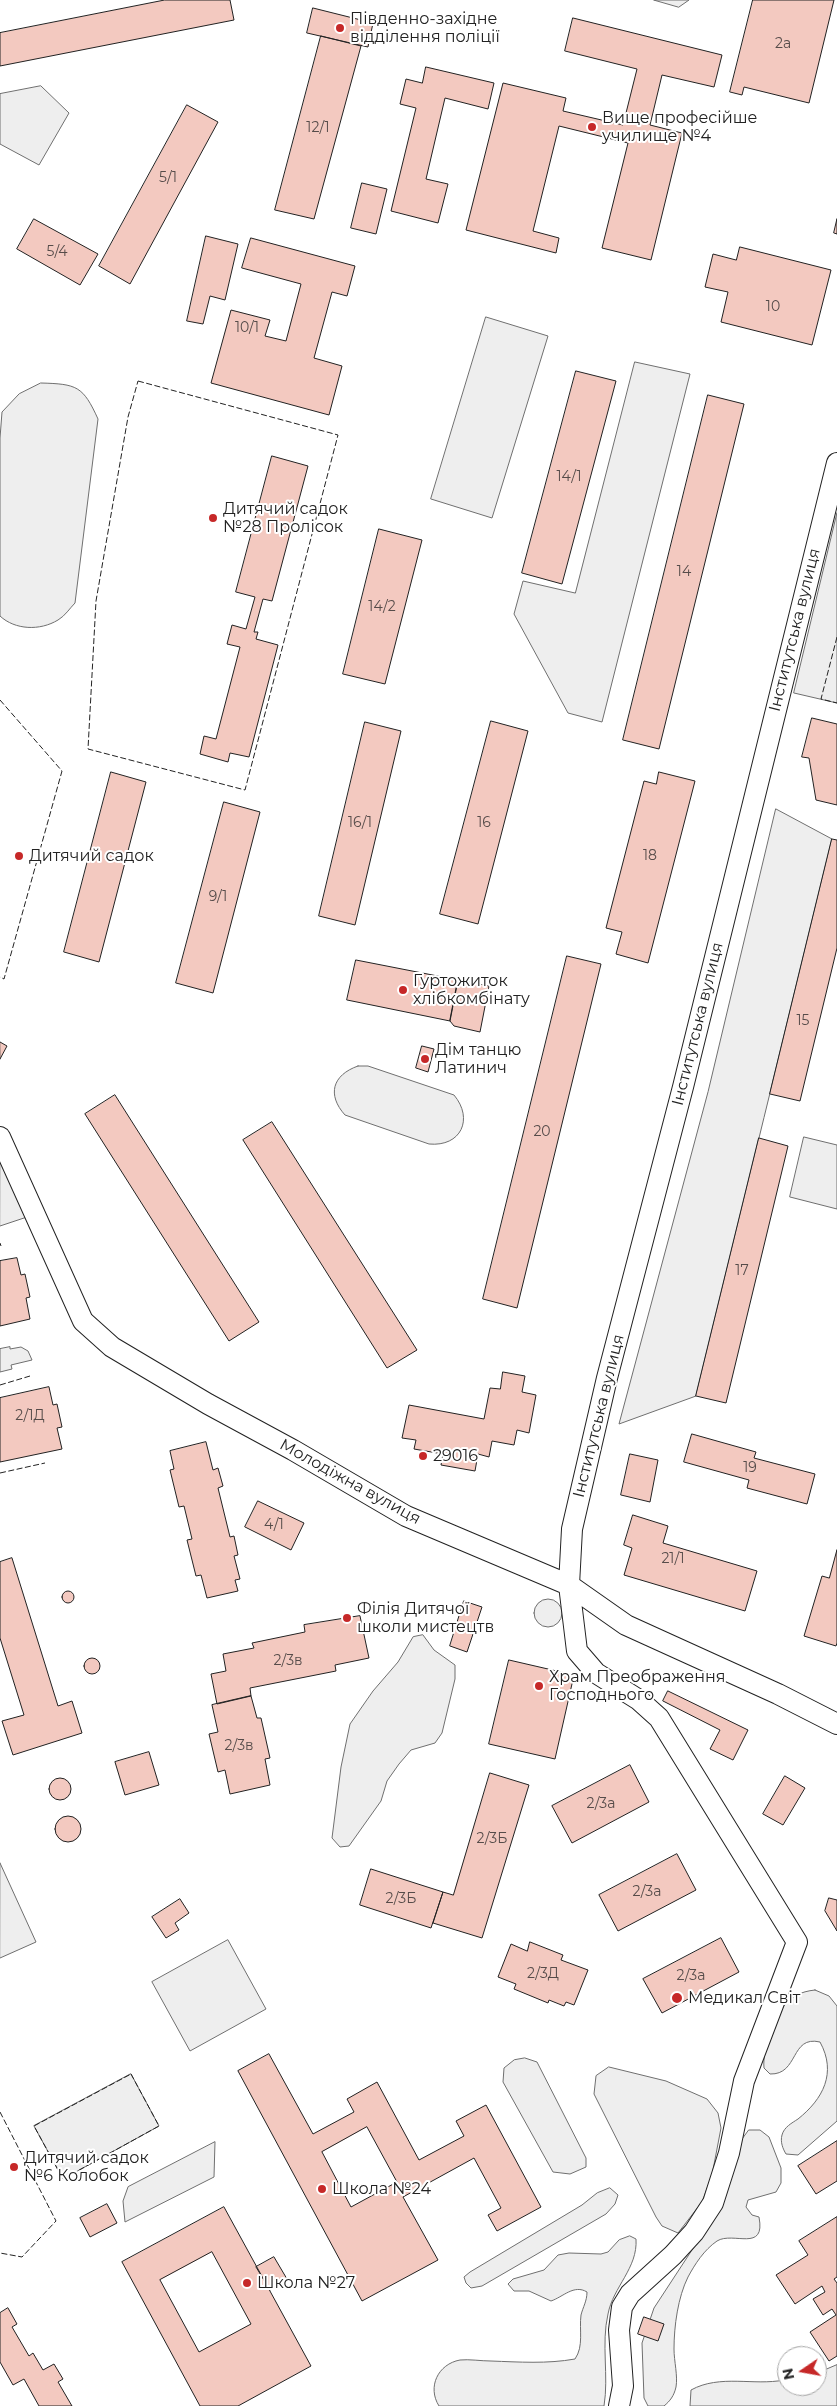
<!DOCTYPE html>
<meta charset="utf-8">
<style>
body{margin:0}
#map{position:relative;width:837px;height:2406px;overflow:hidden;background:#fff;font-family:Montserrat,sans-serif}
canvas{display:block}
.north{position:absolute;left:777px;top:2346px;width:50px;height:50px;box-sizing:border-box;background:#fff;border:1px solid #a7a7a7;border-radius:50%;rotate:258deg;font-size:14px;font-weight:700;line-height:20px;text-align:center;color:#222}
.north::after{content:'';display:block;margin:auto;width:18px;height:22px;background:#c62828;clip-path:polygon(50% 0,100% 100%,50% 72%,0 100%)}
</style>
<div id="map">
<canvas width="837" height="2406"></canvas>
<div class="north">N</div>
</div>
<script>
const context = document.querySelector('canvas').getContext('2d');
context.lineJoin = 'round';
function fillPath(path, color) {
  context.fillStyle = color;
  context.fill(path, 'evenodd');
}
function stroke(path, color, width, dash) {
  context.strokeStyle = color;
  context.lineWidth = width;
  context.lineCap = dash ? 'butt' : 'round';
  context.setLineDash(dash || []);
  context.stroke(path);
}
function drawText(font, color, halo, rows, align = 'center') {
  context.font = font + ' Montserrat,sans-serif';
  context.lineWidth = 4;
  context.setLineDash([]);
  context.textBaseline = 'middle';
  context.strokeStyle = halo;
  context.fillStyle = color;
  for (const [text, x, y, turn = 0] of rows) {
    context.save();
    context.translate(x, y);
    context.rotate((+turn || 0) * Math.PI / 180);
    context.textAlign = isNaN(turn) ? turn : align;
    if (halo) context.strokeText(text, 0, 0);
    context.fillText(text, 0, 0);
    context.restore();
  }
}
const green = new Path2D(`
 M654,0h35l-10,7z
 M41,86l28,27 -30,52 -39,-21v-50z
 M486,317l62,19 -56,182 -61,-19z
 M635,362l55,12 -88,348 -34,-9 -54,-99 9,-33 52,12z
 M41,383c36,1 42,3 57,36l-23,184c-5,5 -10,13 -17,17 -18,11 -43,10 -58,-4v-178l2,-26 17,-18z
 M837,513v190l-43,-10z
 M776,809l56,30 -136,557 -77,28 89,-332z
 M358,1066h10l86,29c20,24 7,52 -25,49l-84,-29c-18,-20 -13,-40 13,-49z
 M804,1137l33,8v64l-47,-12z
 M0,1140l33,75 -33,11z
 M10,1347v2l11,-2 7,4 4,9 -21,5 1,4 -12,3v-23z
 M534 1613a14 14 0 1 1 28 0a14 14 0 1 1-28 0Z
 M423,1635l11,15 21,15v14l-13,54 -7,10 -24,7 -12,14 -12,17 -6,20 -32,45 -9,1 -8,-9 9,-71 9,-43 23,-33 25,-29 15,-25z
 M0,1863l36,79 -36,16z
 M228,1940l38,69 -76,42 -38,-69z
 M815,1990l14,6 8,10v115l-39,34 -12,-1c-3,-5 -6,-12 -4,-19 2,-8 10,-12 16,-16 25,-20 39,-46 22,-77 -30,-7 -21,33 -50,32l-6,-6c-1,-11 2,-20 6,-31 8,-25 15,-44 45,-47z
 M525,2058l12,4 49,96v9l-16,7 -17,-2 -50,-90 1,-14 10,-8z
 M609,2067l57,14 41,18 11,14 3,15 -9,47 -10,27 -24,31 -16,-7 -6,-9 -62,-123 2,-18z
 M131,2074l28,52 -96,53 -29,-53z
 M749,2130h11l9,7 12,31v15l-5,9 -28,8 -2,7 6,8 7,2c7,36 -26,14 -42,24 -13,9 -22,23 -29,36 -10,20 -14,49 -14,72 0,12 4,27 2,38 -2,9 -6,14 -12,19h-16l-4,-8 -2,-55 12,-35 53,-81 33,-85z
 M215,2142l-1,35 -89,45 -2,-21 5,-14z
 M610,2188l8,7 -3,9 -9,10 -124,72 -11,2 -5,-5 -2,-6 6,-5 112,-67 15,-12z
 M630,2236l6,3c2,29 -23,48 -28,75 -7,30 1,62 -4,92h-165c-12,-19 -1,-42 21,-46 9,-1 21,1 31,1 28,1 56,3 84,-2 9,-13 4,-29 6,-44 2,-8 6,-14 6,-23 -13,-8 -24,5 -36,9l-22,-10h-15l-6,-7 5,-5 31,-9 14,-15 11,-2 32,1 7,-2 11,-12z
 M837,2365v41h-147l1,-16c29,-16 63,-4 93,-10l3,-3v9h30v-20l9,3z`);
const building = new Path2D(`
 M165,0h65l4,20 -234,46v-33z
 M753,0h81l-25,103 -65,-16 -2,8 -12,-3z
 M313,8l60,15 -5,24 -61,-14z
 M573,18l149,37 -8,32 -52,-12 -12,50 32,8 -31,127 -49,-12 26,-105 -69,-17 -26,105 26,7 -3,15 -90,-23 37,-147 63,15 -3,13 60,14 14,-56 -72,-18z
 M321,36l40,10 -47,173 -39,-9z
 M426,67l68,16 -6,26 -43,-11 -19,81 22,5 -10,39 -47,-12 25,-103 -16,-4 6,-25 16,4z
 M187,105l31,17 -88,162 -31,-18z
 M362,183l25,6 -11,45 -25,-6z
 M34,219l64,35 -18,31 -63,-36z
 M837,219v15l-3,-1z
 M206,236l32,8 -13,56 -15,-4 -7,28 -16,-3z
 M251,238l104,28 -8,30 -15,-4 -18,66 28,8 -13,49 -118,-32 20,-73 39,10 -5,16 21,5 15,-57 -59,-16z
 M740,247l91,23 -19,75 -91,-23 7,-30 -23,-5 8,-33 23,6z
 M576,371l40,10 -54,203 -40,-11z
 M708,395l36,9 -85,345 -36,-9z
 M272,456l36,10 -36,135 -9,-2 -9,33h4l-2,7 22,6 -29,112 -19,-4 -2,9 -28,-8 4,-18 12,3 24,-92 -13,-3 5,-19 14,4 9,-32 -19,-5z
 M379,529l43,11 -37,144 -42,-10z
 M812,718l25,6v81l-21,-5 -7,-42 -7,-1z
 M491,721l37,10 -50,193 -38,-10z
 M365,722l36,9 -46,194 -36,-9z
 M111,772l35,10 -47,180 -35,-10z
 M659,772l36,9 -47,182 -32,-9 6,-22 -16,-4 38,-147 12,3z
 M224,802l36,10 -47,181 -37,-10z
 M832,839l5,1v108l-37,153 -30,-7z
 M567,956l34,8 -84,344 -34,-9z
 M356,960l102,20 -8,41 -103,-21z
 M458,980l31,6 -9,46 -26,-6 -4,-5z
 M0,1042l7,4 -7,13z
 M422,1046l12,3 -6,23 -12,-4z
 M115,1095l144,227 -30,19 -144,-227z
 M272,1122l145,228 -30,18 -144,-228z
 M759,1138l29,8 -62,257 -30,-7z
 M17,1258l4,17 4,-1 5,23 -4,1 4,21 -30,7v-65z
 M503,1372l22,4 -3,16 14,3 -7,38 -12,-3 -3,15 -22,-4 -3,16 -11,-3 -3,17 -34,-6 2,-11 -29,-5 2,-9 -14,-2 7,-33 75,14 6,-31 10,1z
 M49,1387l4,18 4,-1 5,23 -5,1 5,21 -62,13v-64z
 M692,1434l64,18 -2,6 61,16 -8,30 -60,-16 2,-8 -65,-18z
 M206,1442l7,28 5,-2 5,18 -5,2 12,49 4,-1 4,19 -4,1 6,23 -5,1 3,11 -31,7 -6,-23 -5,1 -9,-36 5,-1 -8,-33 -5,1 -9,-37 4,-1 -4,-18z
 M630,1454l28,6 -8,42 -29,-7z
 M258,1501l46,22 -13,27 -46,-23z
 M633,1515l35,11 -5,17 94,28 -12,40 -121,-36 8,-27 -8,-3z
 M837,1550v93l-1,3 -32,-10 18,-60 7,2z
 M12,1558l46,148 14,-5 10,32 -69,22 -11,-34 22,-6 -24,-77v-76z
 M62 1597a6 6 0 1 1 12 0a6 6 0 1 1-12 0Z
 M464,1601l18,6 -15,45 -17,-6z
 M360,1616l9,42 -34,7 1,6 -86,17 1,8 -34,8 -6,-30 15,-3 -3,-17 31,-6 -2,-5 53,-11 -1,-7z
 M84 1666a8 8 0 1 1 16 0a8 8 0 1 1-16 0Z
 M509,1660l65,15 -19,84 -66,-15z
 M668,1691l80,39 -15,30 -23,-11 10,-19 -57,-29z
 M251,1696l6,22h4l9,40 -5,1 5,26 -40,9 -5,-24 -7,2 -9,-38 9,-2 -6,-27z
 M149,1752l10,33 -34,10 -10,-33z
 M630,1765l19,37 -77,41 -20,-37z
 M490,1773l39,12 -47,153 -49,-15 10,-31 10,3z
 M785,1776l20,12 -22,37 -20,-11z
 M49 1789a11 11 0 1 1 22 0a11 11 0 1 1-22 0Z
 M55 1829a13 13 0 1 1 26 0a13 13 0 1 1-26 0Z
 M677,1854l19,36 -78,41 -19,-36z
 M371,1869l72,23 -12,36 -71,-23z
 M829,1898l8,2v31l-12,-20z
 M180,1899l9,14 -14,10 4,7 -13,8 -14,-21z
 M721,1938l18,34 -77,41 -19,-34z
 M530,1942l33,13 -2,5 27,10 -14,35 -8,-3 -2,4 -15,-6 -1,3 -34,-14 2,-5 -18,-7 13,-33 16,7z
 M269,2054l44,80 41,-22 -7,-13 30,-17 42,78 45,-24 -8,-15 30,-16 55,102 -44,24 -9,-16 13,-7 -27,-50 -71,39 35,63 -76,41 -124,-230zM367,2127l30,55 -46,25 -29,-55z
 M837,2141v40l-21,13 -18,-28z
 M107,2204l10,19 -27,14 -10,-19z
 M224,2207l87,159 -73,40h-38l-78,-144zM212,2252l39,72 -52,28 -39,-72z
 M837,2217v60l-3,2 3,4v73l-8,5 -19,-29 26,-17 -4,-6 -9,6 -10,-16 12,-7 -3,-6 -27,18 -19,-29 32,-20 -9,-14z
 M274,2257l13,22 -17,11 -14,-23z
 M8,2308l9,16 -5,3 17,29 4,-3 10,17 11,-6 9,15 -5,3 14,24h-33l-15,-27 -11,6 -13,-23v-49z
 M644,2317l20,7 -6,17 -20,-7z`);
const minor = new Path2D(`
 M0,1137l83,184 29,26 96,57 85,46 113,66 163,69 57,40 152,69 59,30
 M619,2406l4,-20 -4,-56 3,-23 8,-13 43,-39 21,-23 19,-29 16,-50 15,-72 53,-139 -138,-224 -20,-18 -43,-27 -19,-22 -8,-66 3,-56 35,-151 76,-291 154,-624`);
const fence = new Path2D(`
 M138,381l200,54 -93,355 -157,-41 8,-148 32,-184z
 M837,637l-16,62 16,4
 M0,700l62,71 -58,208 -4,-2
 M0,1243l1,3
 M0,1385l30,-9
 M0,1473l45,-10
 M131,2074l28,52 -96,53 -29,-53z
 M0,2112l56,109 -34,36 -22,-4`);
const markers = [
 [340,28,5,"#c62828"],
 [592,127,5,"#c62828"],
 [213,518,5,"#c62828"],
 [19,856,5,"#c62828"],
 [403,990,5,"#c62828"],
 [425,1059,5,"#c62828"],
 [423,1456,5,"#c62828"],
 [347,1618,5,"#c62828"],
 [539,1686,5,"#c62828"],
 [677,1998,6,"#c62828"],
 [14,2167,5,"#c62828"],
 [322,2189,5,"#c62828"],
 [247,2283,5,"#c62828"]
];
const numberNames = [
 ["2а",783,44],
 ["12/1",318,128],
 ["5/1",168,178],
 ["5/4",57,252],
 ["10",773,307],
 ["10/1",247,328],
 ["14/1",569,477],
 ["14",684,572],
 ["14/2",382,607],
 ["16/1",360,823],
 ["16",484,823],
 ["18",650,856],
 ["9/1",218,897],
 ["15",803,1021],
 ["20",542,1132],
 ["17",742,1271],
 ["2/1Д",30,1416],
 ["19",750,1468],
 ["4/1",274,1525],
 ["21/1",673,1559],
 ["2/3в",288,1661],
 ["2/3в",239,1746],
 ["2/3а",601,1804],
 ["2/3Б",492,1839],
 ["2/3а",647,1892],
 ["2/3Б",401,1899],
 ["2/3Д",543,1974],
 ["2/3а",691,1976]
];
const poiNames = [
 ["Південно-західне",350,19],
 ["відділення поліції",350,37],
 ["Вище професійше",602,118],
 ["училище №4",602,136],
 ["Дитячий садок",223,509],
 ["№28 Пролісок",223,527],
 ["Дитячий садок",29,856],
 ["Гуртожиток",413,981],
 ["хлібкомбінату",413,999],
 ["Дім танцю",435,1050],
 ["Латинич",435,1068],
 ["29016",433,1456],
 ["Філія Дитячої",357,1609],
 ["школи мистецтв",357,1627],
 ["Храм Преображення",549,1677],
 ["Господнього",549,1695],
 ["Медикал Світ",688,1998],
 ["Дитячий садок",24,2158],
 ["№6 Колобок",24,2176],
 ["Школа №24",332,2189],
 ["Школа №27",257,2283]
];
const streetNames = [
 ["Інститутська вулиця",795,630,-76],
 ["Інститутська вулиця",698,1024,-76],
 ["Інститутська вулиця",599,1416,-76],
 ["Молодіжна вулиця",350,1482,29]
];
fillPath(green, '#eee');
stroke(green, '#6f6f6f', 1);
fillPath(building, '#f3c9c0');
stroke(building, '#222', 1);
stroke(minor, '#222', 22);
stroke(minor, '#fff', 20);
stroke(fence, '#222', 1, [6, 2.5]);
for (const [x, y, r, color] of markers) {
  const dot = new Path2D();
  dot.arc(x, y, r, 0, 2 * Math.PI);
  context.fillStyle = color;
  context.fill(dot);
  stroke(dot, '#fff', 2);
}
drawText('14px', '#564c4a', null, numberNames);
drawText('16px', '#222', '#fff', poiNames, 'left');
drawText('16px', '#222', '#fff', streetNames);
</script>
